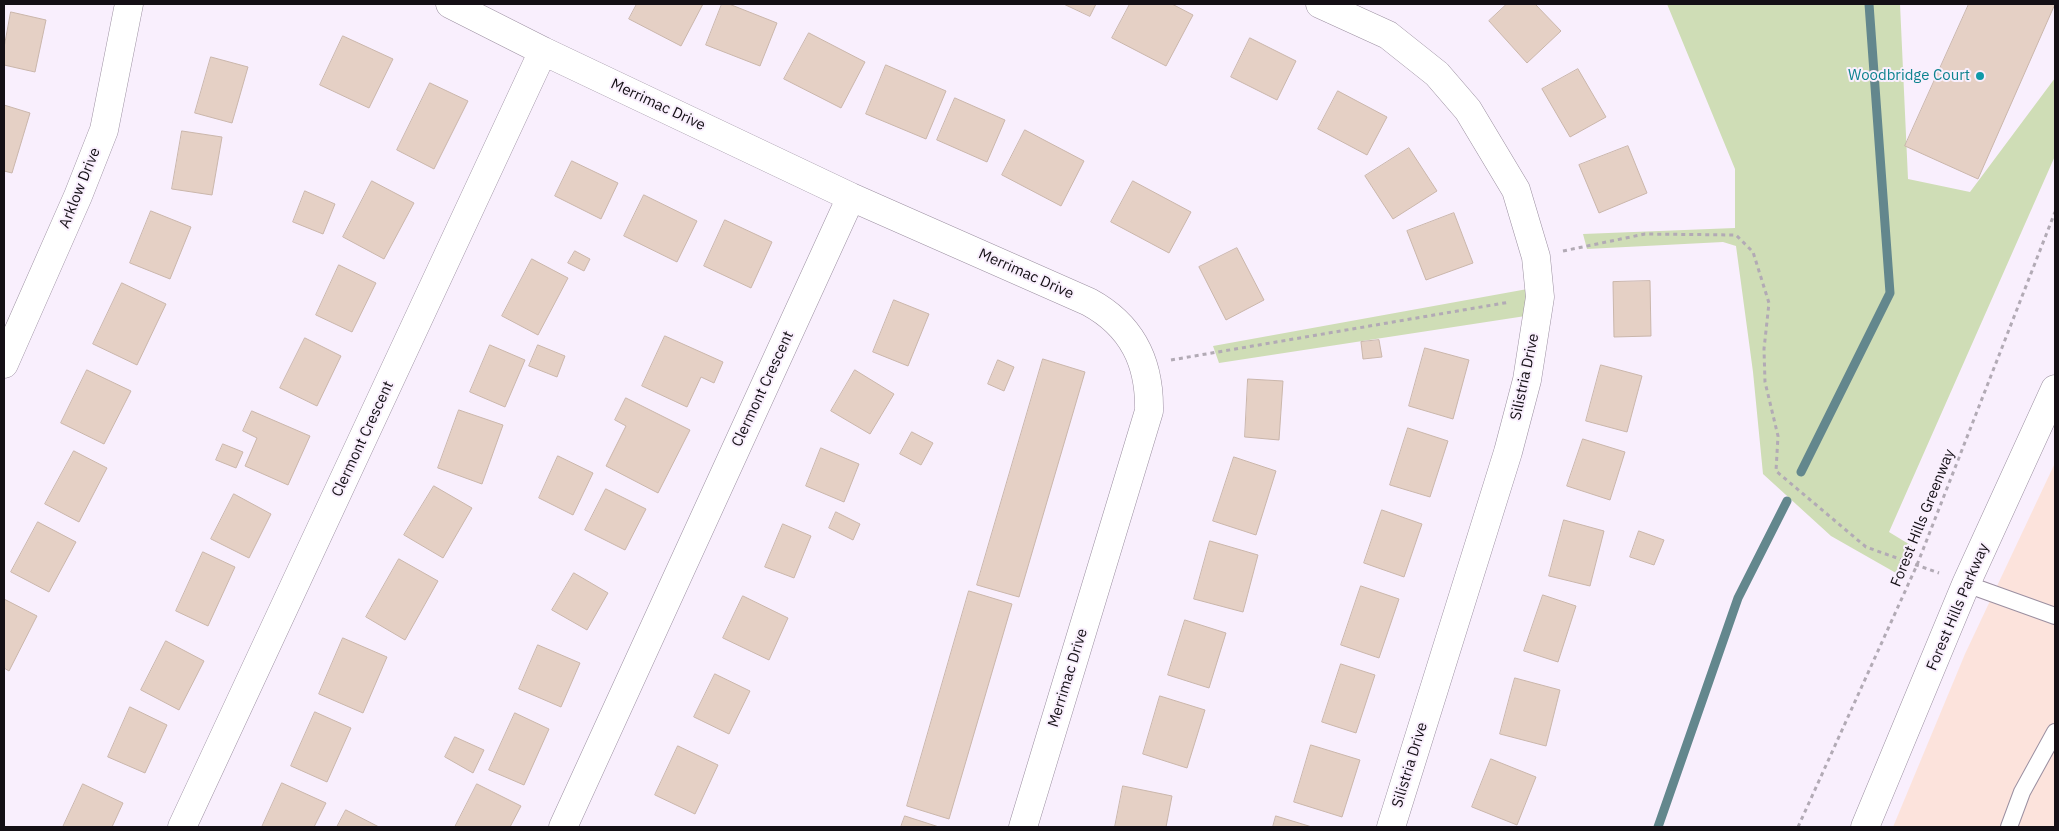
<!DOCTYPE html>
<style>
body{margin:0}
#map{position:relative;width:2059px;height:831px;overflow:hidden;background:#f9effd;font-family:"IBM Plex Sans",sans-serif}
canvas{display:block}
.frame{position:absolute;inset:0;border:5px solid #140f15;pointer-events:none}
</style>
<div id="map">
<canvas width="2059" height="831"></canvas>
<div class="frame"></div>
</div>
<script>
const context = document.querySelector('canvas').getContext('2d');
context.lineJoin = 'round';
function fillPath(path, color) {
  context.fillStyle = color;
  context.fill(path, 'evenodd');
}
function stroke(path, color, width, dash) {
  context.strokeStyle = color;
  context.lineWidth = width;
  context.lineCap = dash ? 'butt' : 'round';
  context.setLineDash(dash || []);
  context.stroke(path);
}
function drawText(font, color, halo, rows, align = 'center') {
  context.font = font + ' "IBM Plex Sans",sans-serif';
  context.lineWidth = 4;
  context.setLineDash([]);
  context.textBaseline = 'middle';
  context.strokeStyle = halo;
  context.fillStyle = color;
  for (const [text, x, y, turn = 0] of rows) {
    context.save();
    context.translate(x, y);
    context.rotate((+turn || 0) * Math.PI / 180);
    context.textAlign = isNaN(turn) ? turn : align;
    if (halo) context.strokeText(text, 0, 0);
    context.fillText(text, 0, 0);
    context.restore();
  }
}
const commercial = new Path2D(`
 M2055,463v364h-162l72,-173z`);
const green = new Path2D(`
 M1667,4h233l8,175 62,13 85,-114v78l-166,376 23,14 -16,27 -65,-37 -68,-62 -10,-102 -17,-126 -13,-4 -136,7 -4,-15 152,-6v-59z
 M1533,288l-1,27 -313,48 -6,-17z`);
const stream = new Path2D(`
 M1801,472l89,-179 -21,-289
 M1658,827l80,-229 49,-97`);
const building = new Path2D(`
 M637,4h66l-22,42 -52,-27z
 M722,4h7l48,19 -17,43 -54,-21z
 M1064,4h32l-6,12z
 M1130,4h42l21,11 -27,51 -54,-28z
 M1507,4h28l26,27 -34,32 -38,-42z
 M1969,4h86l-77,175 -73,-33z
 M11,12l35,8 -11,52 -31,-7v-17z
 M809,33l56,29 -24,46 -57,-29z
 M343,36l50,23 -24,49 -49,-23z
 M1250,38l46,23 -19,39 -46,-23z
 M211,57l37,10 -16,56 -37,-10z
 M886,65l60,26 -20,48 -60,-25z
 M1578,69l28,48 -36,20 -28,-48z
 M430,83l38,18 -34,68 -37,-19z
 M1338,91l49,26 -20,38 -49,-26z
 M955,98l50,22 -18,42 -50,-22z
 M4,105l26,8 -18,60 -8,-2z
 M1025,130l59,31 -23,45 -59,-31z
 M182,131l40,6 -10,58 -40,-6z
 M1628,146l19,47 -48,20 -20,-48z
 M1409,148l28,43 -44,28 -28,-43z
 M572,161l46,22 -17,36 -46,-23z
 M372,181l42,22 -30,56 -41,-22z
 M1133,181l58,31 -22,41 -58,-31z
 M305,191l30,13 -12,30 -30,-12z
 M644,195l53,26 -20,41 -53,-26z
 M151,211l40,16 -21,52 -40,-16z
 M1454,213l19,50 -47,17 -19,-49z
 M725,220l47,22 -21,46 -47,-22z
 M1237,248l27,52 -38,20 -27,-53z
 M575,251l15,8 -6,12 -16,-8z
 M532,259l36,19 -30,57 -36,-19z
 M339,265l37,18 -24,49 -36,-17z
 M1650,281l1,55 -37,1 -1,-55z
 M122,283l44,21 -29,61 -44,-21z
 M894,300l35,14 -21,52 -35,-14z
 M665,336l58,26 -9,21 -13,-6 -14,30 -45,-21z
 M305,338l36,18 -24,50 -37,-18z
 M1379,340l3,17 -19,2 -2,-17z
 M490,345l35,15 -20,47 -35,-15z
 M538,345l27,11 -8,21 -28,-11z
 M1425,348l44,12 -16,59 -44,-13z
 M1043,359l42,13 -66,225 -42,-12z
 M998,360l16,7 -10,24 -16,-7z
 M1601,365l41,11 -15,56 -41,-11z
 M87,370l44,21 -27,53 -43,-21z
 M855,370l39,24 -24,40 -39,-23z
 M1248,379l35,2 -4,59 -34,-3z
 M626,398l64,32 -32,63 -52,-27 20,-40 -11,-6z
 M459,410l44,15 -21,59 -44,-16z
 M252,411l58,25 -22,49 -43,-19 12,-28 -14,-7z
 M1408,428l40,13 -18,56 -40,-12z
 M912,432l21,11 -12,22 -21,-11z
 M1583,439l42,13 -15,48 -43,-14z
 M223,444l20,8 -7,16 -20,-8z
 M821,448l38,16 -15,38 -38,-16z
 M74,451l33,17 -28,54 -34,-18z
 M558,456l35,17 -20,42 -34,-17z
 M1234,457l42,14 -20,64 -43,-14z
 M434,486l38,22 -29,50 -39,-23z
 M606,489l40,20 -21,41 -40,-20z
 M234,494l37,20 -22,44 -38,-19z
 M1382,510l40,14 -18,53 -40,-14z
 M836,512l24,12 -7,16 -24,-12z
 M1564,520l40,11 -14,55 -41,-10z
 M38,522l38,20 -27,50 -38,-20z
 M783,524l28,12 -17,42 -29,-11z
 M1639,531l25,9 -10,25 -24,-8z
 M1210,541l48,14 -15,57 -49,-13z
 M203,552l32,15 -27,59 -32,-15z
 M399,559l39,22 -33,59 -39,-23z
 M574,573l34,20 -21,37 -35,-20z
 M1361,586l38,13 -20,59 -38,-13z
 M969,591l43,13 -63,215 -42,-13z
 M1543,595l33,11 -18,56 -34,-11z
 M743,596l45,22 -19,42 -46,-22z
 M4,599l33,17 -28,55 -5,-3z
 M1185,620l41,13 -17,55 -41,-13z
 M343,638l44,19 -24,56 -44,-19z
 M166,641l38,20 -25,49 -38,-20z
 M538,645l42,18 -19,44 -42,-18z
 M1341,664l34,11 -19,58 -34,-11z
 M715,674l35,17 -21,43 -35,-17z
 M1515,678l45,12 -14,56 -46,-12z
 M1160,696l45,14 -18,58 -44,-14z
 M130,707l37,18 -22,48 -37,-16z
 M315,712l36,16 -24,54 -36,-16z
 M515,713l34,16 -25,56 -35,-15z
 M455,737l29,13 -11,23 -28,-16z
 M1311,745l49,15 -18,57 -48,-15z
 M678,746l40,19 -23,49 -40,-19z
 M1491,759l45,18 -19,48 -45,-18z
 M282,783l44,20 -12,24h-52z
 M83,784l40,19 -11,24h-49z
 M477,784l44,22 -11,21h-55z
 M1123,786l49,10 -6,31h-51z
 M346,810l33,17h-42z
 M905,816l34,11h-38z
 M1276,816l36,11h-39z`);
const path = new Path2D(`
 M1563,251l82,-17 91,1 17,17 16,51 -5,46 1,33 13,54 -2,35 90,76 73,26
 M1171,360l339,-58
 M1798,827l119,-262 138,-353`);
const lane = new Path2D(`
 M1966,584l89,32
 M2009,827l13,-35 33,-60`);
const street = new Path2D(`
 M450,4l93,47 308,146 238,105c44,24 61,61 60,109l-126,416
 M1320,4l68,31 49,39 31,36 48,80 20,67 4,40 -13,83 -19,72 -117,375
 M4,364l74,-168 26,-66 25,-126
 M182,827l361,-776
 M563,827l288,-630`);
const secondary = new Path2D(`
 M1865,827l101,-243 89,-195`);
const markers = [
 [1980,76,5,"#0f9aa8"]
];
const cultureNames = [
 ["Woodbridge Court",1970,76]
];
const streetNames = [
 ["Merrimac Drive",658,105,25],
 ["Arklow Drive",80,188,-68],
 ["Merrimac Drive",1026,274,24],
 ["Silistria Drive",1525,377,-78],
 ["Clermont Crescent",763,389,-65],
 ["Clermont Crescent",363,439,-65],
 ["Forest Hills Greenway",1923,518,-68],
 ["Forest Hills Parkway",1958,607,-67],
 ["Merrimac Drive",1068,678,-73],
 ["Silistria Drive",1410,765,-73]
];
fillPath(commercial, '#fce3dc');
fillPath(green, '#cfddb6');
stroke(stream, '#63878d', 9);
fillPath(building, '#e5d0c5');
stroke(building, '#cab6ab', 1);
stroke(lane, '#9b8fa0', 18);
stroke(street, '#9b8fa0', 29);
stroke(secondary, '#9b8fa0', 29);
stroke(path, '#b2aab5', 3, [4, 4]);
stroke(lane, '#fff', 16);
stroke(street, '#fff', 28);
stroke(secondary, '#fff', 28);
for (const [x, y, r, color] of markers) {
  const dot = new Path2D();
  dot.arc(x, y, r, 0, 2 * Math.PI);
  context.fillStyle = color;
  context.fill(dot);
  stroke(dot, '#f9effd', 2);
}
drawText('15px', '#0d838f', '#f9effd', cultureNames, 'right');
drawText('15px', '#140f15', '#f9effd', streetNames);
</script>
